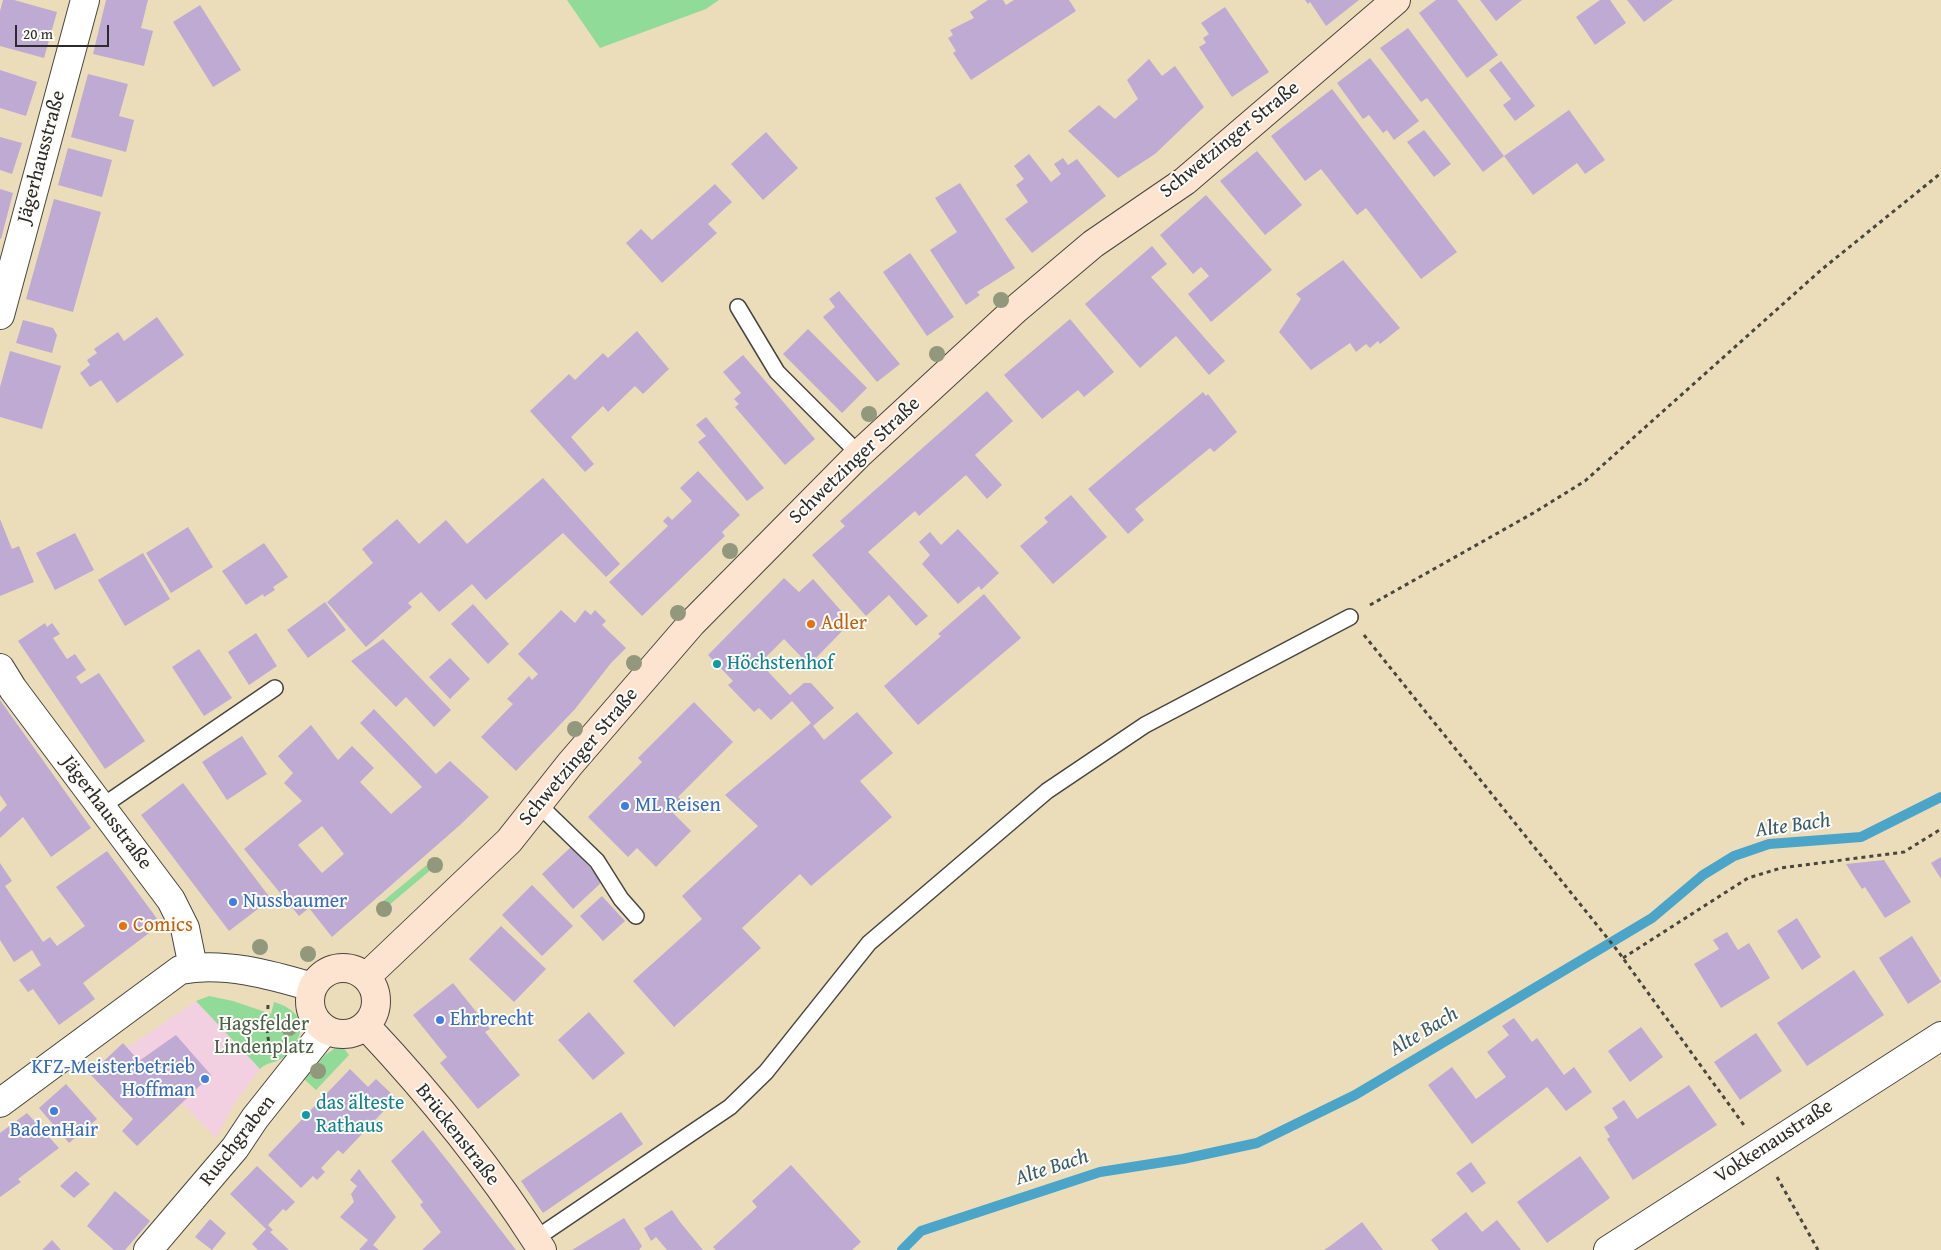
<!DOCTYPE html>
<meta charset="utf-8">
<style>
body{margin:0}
#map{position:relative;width:1941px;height:1250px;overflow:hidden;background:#ebddb9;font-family:"Gentium Book Plus",serif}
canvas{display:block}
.scale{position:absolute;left:15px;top:25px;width:94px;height:22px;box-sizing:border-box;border:2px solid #2b2b2b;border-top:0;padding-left:6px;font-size:15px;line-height:18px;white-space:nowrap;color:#2b2b2b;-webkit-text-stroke:4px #fdfcf7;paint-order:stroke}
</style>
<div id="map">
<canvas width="1941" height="1250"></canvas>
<div class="scale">20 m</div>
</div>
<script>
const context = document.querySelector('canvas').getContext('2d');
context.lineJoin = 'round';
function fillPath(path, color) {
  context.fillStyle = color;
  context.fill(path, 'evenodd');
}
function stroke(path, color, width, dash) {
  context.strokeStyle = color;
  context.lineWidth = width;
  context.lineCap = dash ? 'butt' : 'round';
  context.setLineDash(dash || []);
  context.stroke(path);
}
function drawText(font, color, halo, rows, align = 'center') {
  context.font = font + ' "Gentium Book Plus",serif';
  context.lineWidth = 4;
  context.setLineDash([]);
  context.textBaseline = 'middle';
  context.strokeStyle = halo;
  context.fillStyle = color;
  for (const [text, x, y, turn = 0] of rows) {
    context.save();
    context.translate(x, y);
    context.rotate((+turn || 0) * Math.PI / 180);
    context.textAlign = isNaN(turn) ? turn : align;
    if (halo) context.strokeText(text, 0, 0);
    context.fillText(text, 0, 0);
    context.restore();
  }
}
const built = new Path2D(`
 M196,1001l64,68 -25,34 -19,35 -89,-90z`);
const green = new Path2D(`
 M567,0h152l-13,9 -106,39z
 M434,859l9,10 -5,4 -5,-5 -45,38 1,8 -4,2 -9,-9z
 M209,996l24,5 38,13 3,-12c21,6 36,21 20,43 -3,4 -8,12 -13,14 -9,5 -14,3 -21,10l-64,-68z
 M337,1047h6l6,8 -33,35 -12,-11 21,-24z`);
const stream = new Path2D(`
 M902,1250l19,-19 179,-59 83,-13 74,-16 98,-48 297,-177 51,-43 31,-19 35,-12 92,-7 80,-40`);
const building = new Path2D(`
 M3,0h11l43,12 -13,46 -44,-12v-35z
 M106,0h42l-7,28 12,3 -9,35 -51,-12z
 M988,0h15l3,5 8,-5h55l7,11 -105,69 -18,-27 3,-2 -8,-13 5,-3 -3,-5 24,-12 -4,-6z
 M1305,0h54l-33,26 -16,-24 -2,2z
 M1436,0h21l41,55 -31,23 -48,-65z
 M1480,0h42l-26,21z
 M1600,0h10l16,23 -31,22 -19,-28z
 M1627,0h46l-29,22z
 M200,5l41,65 -28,17 -40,-65z
 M1225,7l44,65 -37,25 -33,-50 7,-4 -3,-5 6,-4 -8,-11z
 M1408,28l96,128 -21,16 -56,-74 -6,4 -41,-54z
 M1370,58l49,63 -25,19 -7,-10 -4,3 -14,-18 -6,4 -26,-36z
 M1149,59l13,17 13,-10 29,41 -49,47 -37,24 -50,-47 31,-26 16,14 23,-20 -11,-19z
 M1501,61l34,45 -20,15 -12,-16 8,-6 -22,-29z
 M0,70l37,12 -11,34 -26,-8z
 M88,74l40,10 -9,32 15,4 -8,32 -55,-15z
 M1332,89l125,163 -36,27 -55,-71 -9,7 -36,-46 -16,12 -34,-45z
 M1569,110l36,50 -20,14 -8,-11 -44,32 -29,-39z
 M1424,130l27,34 -17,13 -27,-35z
 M766,132l32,36 -35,32 -32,-36z
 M0,137l22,6 -10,31 -12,-4z
 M68,148l44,12 -10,37 -44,-12z
 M1257,151l45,54 -37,30 -45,-54z
 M1029,154l22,28 10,-8 -7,-10 9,-6 5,7 9,-6 29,37 -74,57 -27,-34 23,-17 -12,-17 8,-6 -10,-13z
 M960,183l55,85 -38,24 3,3 -14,10 -36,-55 27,-18 -22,-34z
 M715,184l17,18 -24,22 9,9 -55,50 -36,-40 15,-14 11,11z
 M0,189l13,4 -12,46h-1z
 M1206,195l66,75 -61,52 -23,-28 21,-18 -8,-9 -8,7 -33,-39z
 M54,199l47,13 -28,100 -47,-13z
 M1152,246l15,18 -16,13 74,84 -16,14 -33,-39 -36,32 -55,-64z
 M910,253l44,64 -27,19 -44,-64z
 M1343,260l57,68 -20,16 -2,-3 -8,7 -4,-4 -10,8 -6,-9 -39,27 -32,-38 22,-33 -5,-5z
 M839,291l61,73 -23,18 -54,-65 12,-10 -6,-8z
 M157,317l27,38 -67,48 -16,-23 -11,7 -10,-14 10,-8 -3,-5 10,-7 -3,-4 24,-17 6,9z
 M1070,319l44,53 -30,25 -6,-7 -36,29 -38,-44z
 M23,320l30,8 4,7 -5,18 -36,-10z
 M808,329l59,59 -25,25 -59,-59z
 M637,331l32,38 -26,25 -8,-8 -27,26 -5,-6 -32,31 23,27 -9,8 -55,-61 39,-37 6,6 28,-27 5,5z
 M10,351l51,15 -19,63 -42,-12v-30z
 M743,355l72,84 -30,26 -50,-58 4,-3 -5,-5 7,-6 -18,-21z
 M987,391l26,30 -38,34 27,30 -15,14 -21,-24 -47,41 -4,-5 -47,41 60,64 -12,10 -27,-31 -23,21 -54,-61 33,-29 -5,-5z
 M1203,392l3,4 2,-2 29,38 -23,20 -4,-4 -75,61 9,11 -16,14 -40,-45z
 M706,417l58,71 -17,13 -49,-59 8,-6 -10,-11z
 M698,471l42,44 -18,17 3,4 -83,80 -33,-34 59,-56 -5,-5 5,-5 4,4 20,-19 -12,-13z
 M543,478l77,86 -14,13 -43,-44 -77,67 -14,-16 -33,28 -18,-20 -13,11 4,4 -46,40 -39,-45 46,-39 -11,-14 35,-30 22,25 27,-24 21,24z
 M1071,495l36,42 -54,47 -33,-38 28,-24 -4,-4z
 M0,519l12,30 7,-3 15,36 -34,14z
 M188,527l25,40 -42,26 -25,-40z
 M958,529l41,44 -18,17 -2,-4 -21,18 -36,-40 8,-9 -11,-13 11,-10 11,13z
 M75,533l19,37 -39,20 -19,-37z
 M264,543l24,34 -15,10 2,3 -11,7 -1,-3 -17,11 -24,-34z
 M143,553l27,46 -45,27 -27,-46z
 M784,578l15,14 14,-13 38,43 -42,43 -25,-26 -24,24 30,32 14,-12h7l23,25 -21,18 11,14 33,-28 36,41 -33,28 32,36 -81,69 -11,-12 -58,54 19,20 -87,79 -41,-46 69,-62 -20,-23 76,-70 -33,-31 86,-72 -19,-22 -21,19 -12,-12 -5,4 -26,-27 5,-4 -25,-26z
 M984,594l37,44 -103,87 -34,-39 57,-50 -3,-2z
 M325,602l21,28 -38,28 -21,-28z
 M473,604l36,40 -21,20 -37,-40z
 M561,610l14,13 10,-13 6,5 4,-5 11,11 -4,4 24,23 -15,15 -36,46 -59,62 -35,-34 32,-33 -6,-5 22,-23 3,4 6,-6 -20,-20z
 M45,623l2,4 5,-4 8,11 -7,4 14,21 8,-5 11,16 -10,7 5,7 18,-11 46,68 -40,28 -87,-128z
 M256,633l21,33 -28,19 -21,-33z
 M383,639l68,71 -17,17 -28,-30 -10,10 -45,-46z
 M199,649l33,49 -28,18 -32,-49z
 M450,658l20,21 -20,20 -21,-22z
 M0,700l91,128 -40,29 -28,-40 -23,21v-26l7,-7 -7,-10z
 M694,702l39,40 -55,55 5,5 -10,11 18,18 -35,36 -19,-19 -9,9 -40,-40 54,-55 -4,-4z
 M374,709l62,65 14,-13 39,36 -29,28 -128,112 -23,-29 -10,8 -55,-67 58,-48 -18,-18 9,-10 -15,-17 33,-31 27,35 14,-14 22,22 -14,14 31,32 31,-27 -62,-64zM322,826l22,28 -22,19 -24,-28z
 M242,736l25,38 -40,26 -25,-38z
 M183,783l88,116 -42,32 -88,-116z
 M571,847l32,34 -30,28 -31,-35z
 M107,851l54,73 -78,59 12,16 -36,26 -26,-36 -5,3 -9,-12 22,-15 -9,-15 -18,12 -14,-22v-77l12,18 -7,5 38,56 7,-5 7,9 28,-20 -29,-39z
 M1941,857v22l-10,-16z
 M1884,860l27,42 -26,16 -20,-31 -3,2 -16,-25z
 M532,885l41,41 -31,30 -40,-41z
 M602,896l23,25 -22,20 -23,-25z
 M1797,918l24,39 -19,13 -25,-39z
 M501,926l45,43 -32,33 -45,-43z
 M1727,932l11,18 11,-7 21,35 -49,30 -27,-44 25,-15 -6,-9z
 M1912,936l29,46 -33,22 -29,-46z
 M1854,970l30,45 -77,51 -30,-43z
 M453,983l37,46 -5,3 35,43 -42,34 -38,-46 7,-6 -34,-42z
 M589,1012l36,41 -32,27 -35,-40z
 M1514,1018l18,24 5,-4 27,37 10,-8 18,25 -26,19 -19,-24 -75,57 -44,-59 24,-18 24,32 30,-22 -19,-25 22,-17 -7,-9z
 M1641,1027l22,30 -33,25 -22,-31z
 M1756,1033l26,38 -42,29 -26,-38z
 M176,1035l35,40 -74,71 -15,-15 11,-12 -43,-45 33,-31 16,18z
 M350,1069l18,18 8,-8 20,19 -53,56 -5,-4 -17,18 4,4 -8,8 -4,-4 -12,12 -33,-33z
 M66,1084l31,35 -28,24 -30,-35z
 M1689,1085l28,40 -84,55 -26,-41 3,-2 -6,-10 14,-9 -6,-10 12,-8 13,19z
 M621,1112l22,32 -100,69 -22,-32z
 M27,1113l32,35 -41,31 3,3 -21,15v-64z
 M423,1130l31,39 62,81h-94l19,-18 -21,-27 3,-3 -32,-41z
 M1580,1156l30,42 -63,45 -30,-41z
 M1471,1162l15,21 -14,10 -16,-20z
 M791,1165l70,77 -9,8h-136l-3,-3 44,-40 -5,-6z
 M257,1166l38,36 -9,9 -3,-2 -15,16 5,5 -3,2 19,18h-31l-6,-6 14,-15 -36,-35z
 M359,1169l37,48 -23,28 6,5h-20l9,-10 -28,-23 14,-15 -3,-8 6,-8 -7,-6z
 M76,1171l14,13 -16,14 -14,-12z
 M115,1191l35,30 -25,29h-11l-27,-24z
 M672,1210l8,12 23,28h-36l-11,-13 -5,4 -7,-13z
 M1466,1212l16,20 15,-12 24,30h-82l-8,-10z
 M624,1218l18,28 -3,4h-67z
 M210,1219l16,14 -14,17 -17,-13z
 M1362,1222l21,28h-59l6,-4z
 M52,1240l9,10h-19z`);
const path = new Path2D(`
 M1370,605l165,-93 50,-31 236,-211 120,-97
 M1364,635l253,315 129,178
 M1623,958l125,-80 33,-10 123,-16 37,-23
 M268,1005l-1,25 3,21
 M1777,1177l41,73`);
const service = new Path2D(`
 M738,307l39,65 82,82
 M539,805l58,56 24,38 15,17
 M101,807l174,-119
 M535,1239l195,-132 36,-35 103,-129 178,-152 98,-66 205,-108`);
const minor = new Path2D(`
 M0,315l85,-315
 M0,668l13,21 158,211 14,28 8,39
 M148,1250l87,-102 20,-30 70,-88
 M1608,1250l333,-214`);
const tertiary = new Path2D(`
 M0,1103l180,-133c42,-9 92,5 132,17`);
const secondary = new Path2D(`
 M310 1001a33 33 0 1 1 66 0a33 33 0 1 1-66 0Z
 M366,977l143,-136 61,-77 121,-140 168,-170 157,-145 77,-65 92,-63 211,-181
 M366,1026c63,67 127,146 176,224`);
const trees = [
 [1001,300],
 [937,354],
 [869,414],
 [730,551],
 [678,613],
 [634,663],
 [575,729],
 [435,865],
 [384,909],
 [260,947],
 [308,954],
 [289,1028],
 [318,1071]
];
const markers = [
 [811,624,5,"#e8710a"],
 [717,664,5,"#0f9aa8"],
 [625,806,5,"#3f7fe0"],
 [233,902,5,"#3f7fe0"],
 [123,926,5,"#e8710a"],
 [440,1020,5,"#3f7fe0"],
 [205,1079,5,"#3f7fe0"],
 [54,1111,5,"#3f7fe0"],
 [306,1115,5,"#0f9aa8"]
];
const streetNames = [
 ["Schwetzinger Straße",1230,140,-39],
 ["Jägerhausstraße",42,157,-75],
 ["Schwetzinger Straße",855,461,-44],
 ["Schwetzinger Straße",579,757,-50],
 ["Jägerhausstraße",106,813,53],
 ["Brückenstraße",457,1135,52],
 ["Ruschgraben",238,1141,-52],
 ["Vokkenaustraße",1774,1142,-33]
];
const foodNames = [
 ["Adler",821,624],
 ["Comics",133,926]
];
const cultureNames = [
 ["Höchstenhof",727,664],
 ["das älteste",316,1104],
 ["Rathaus",316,1127]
];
const shopNames = [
 ["ML Reisen",635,806],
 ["Nussbaumer",243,902],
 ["Ehrbrecht",450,1020],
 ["KFZ-Meisterbetrieb",195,1068,"right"],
 ["Hoffman",195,1091,"right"],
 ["BadenHair",54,1131,"center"]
];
const parkNames = [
 ["Hagsfelder",264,1025],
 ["Lindenplatz",264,1048]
];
const waterNames = [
 ["Alte Bach",1793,826,-8],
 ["Alte Bach",1424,1032,-31],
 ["Alte Bach",1052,1168,-18]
];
fillPath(built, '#f2cfe1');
fillPath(green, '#90db97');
stroke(stream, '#4ba5c8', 10);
fillPath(building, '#beaad3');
stroke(service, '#484640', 18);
stroke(minor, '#484640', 30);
stroke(tertiary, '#484640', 30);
stroke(secondary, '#484640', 30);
stroke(path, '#484640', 3, [4, 4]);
stroke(service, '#fff', 15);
stroke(minor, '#fff', 28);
stroke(tertiary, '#fff', 28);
stroke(secondary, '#fde4d0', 28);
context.fillStyle = '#92987c';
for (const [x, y] of trees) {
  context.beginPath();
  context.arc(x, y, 8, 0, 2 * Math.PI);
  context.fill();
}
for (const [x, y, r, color] of markers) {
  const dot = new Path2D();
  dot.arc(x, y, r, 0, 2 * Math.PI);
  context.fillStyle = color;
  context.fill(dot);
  stroke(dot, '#fdfcf7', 2);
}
drawText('20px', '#2b2b2b', '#fdfcf7', streetNames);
drawText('20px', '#c56008', '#fdfcf7', foodNames, 'left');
drawText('20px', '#0d838f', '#fdfcf7', cultureNames, 'left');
drawText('20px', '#366cbe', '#fdfcf7', shopNames, 'left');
drawText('20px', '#49604b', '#fdfcf7', parkNames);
drawText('italic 21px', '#385c6a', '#fdfcf7', waterNames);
</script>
